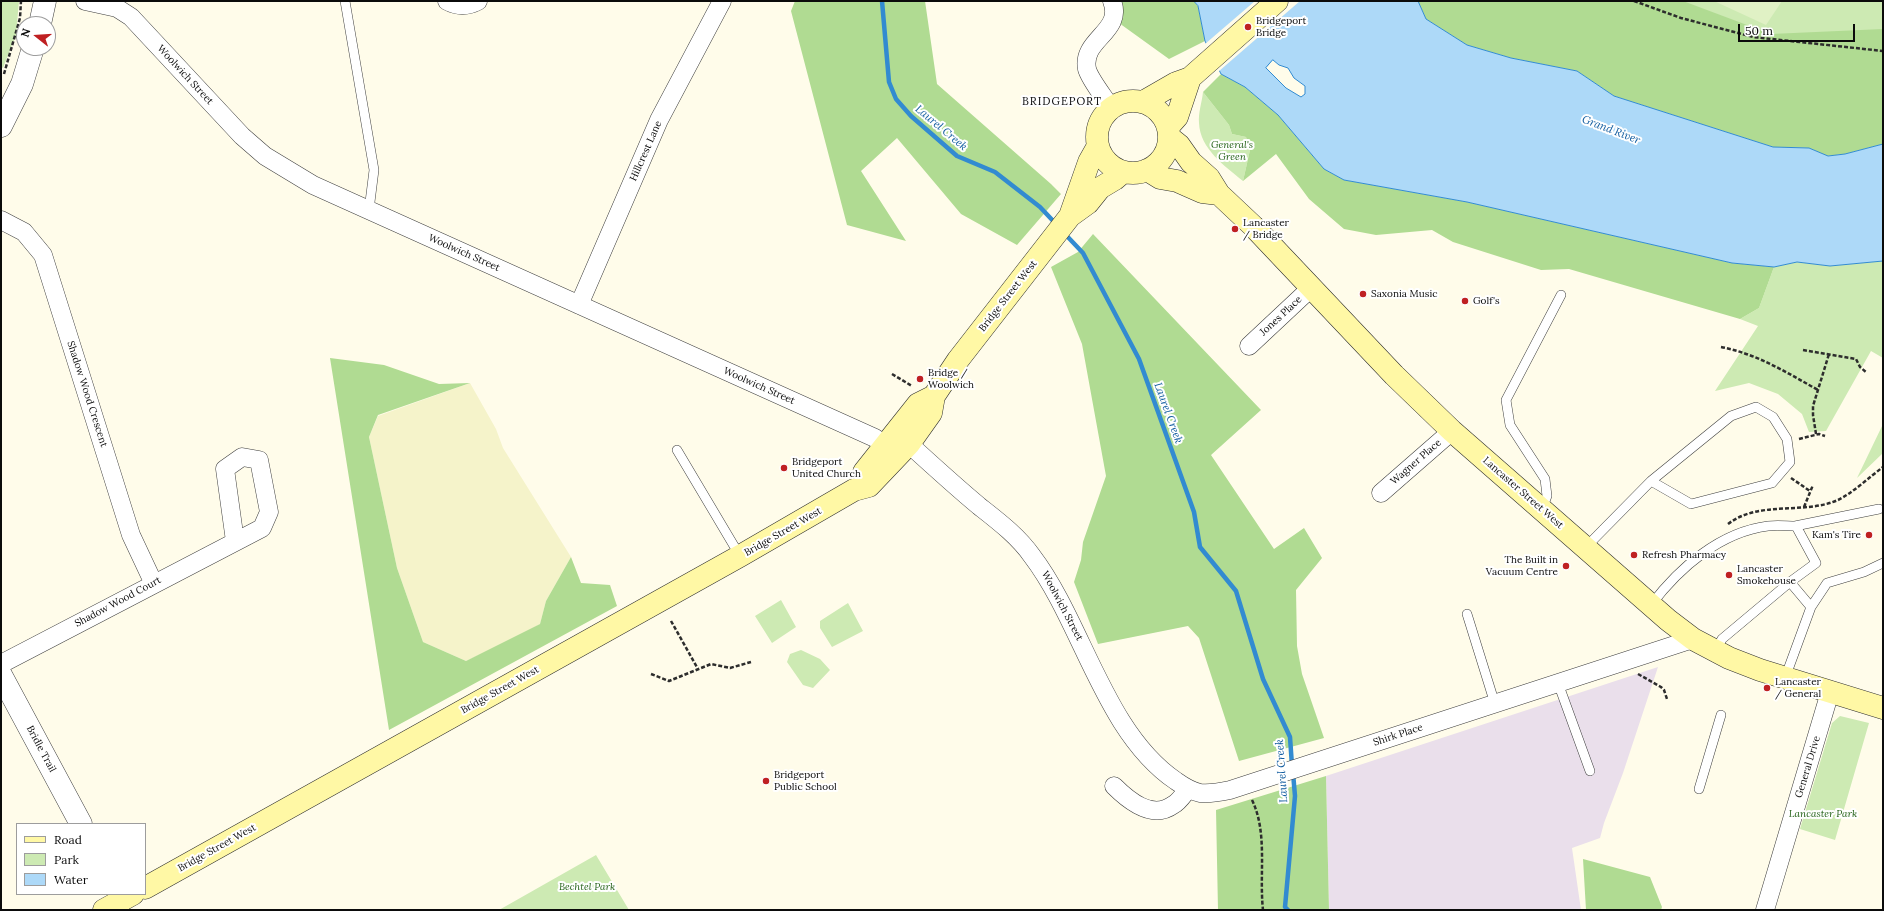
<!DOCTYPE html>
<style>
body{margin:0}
#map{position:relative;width:1884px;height:911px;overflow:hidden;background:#fffcea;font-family:Lora,serif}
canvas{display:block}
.frame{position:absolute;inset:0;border:2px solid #0b0b0b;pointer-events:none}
.legend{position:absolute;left:16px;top:823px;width:130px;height:72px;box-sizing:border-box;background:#fff;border:1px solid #9d9d9d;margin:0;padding:5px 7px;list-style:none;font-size:12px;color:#0b0b0b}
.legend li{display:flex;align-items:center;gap:8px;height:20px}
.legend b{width:20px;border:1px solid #9d9d9d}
.north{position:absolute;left:16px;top:16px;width:40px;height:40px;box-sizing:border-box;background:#fff;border:1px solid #9d9d9d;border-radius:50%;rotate:287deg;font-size:11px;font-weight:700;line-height:16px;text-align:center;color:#0b0b0b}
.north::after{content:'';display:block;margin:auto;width:14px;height:18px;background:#bf2022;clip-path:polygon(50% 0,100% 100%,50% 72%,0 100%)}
.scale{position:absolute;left:1738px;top:24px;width:117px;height:18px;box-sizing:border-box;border:2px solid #0b0b0b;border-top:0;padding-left:5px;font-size:12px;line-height:14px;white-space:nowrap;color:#0b0b0b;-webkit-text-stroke:3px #fff;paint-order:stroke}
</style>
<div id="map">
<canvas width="1884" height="911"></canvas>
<div class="frame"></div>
<ul class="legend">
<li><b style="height:5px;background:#fff8a5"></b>Road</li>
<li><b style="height:11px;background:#cdeab3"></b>Park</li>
<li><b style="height:11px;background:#add9f8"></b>Water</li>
</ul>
<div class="north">N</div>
<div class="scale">50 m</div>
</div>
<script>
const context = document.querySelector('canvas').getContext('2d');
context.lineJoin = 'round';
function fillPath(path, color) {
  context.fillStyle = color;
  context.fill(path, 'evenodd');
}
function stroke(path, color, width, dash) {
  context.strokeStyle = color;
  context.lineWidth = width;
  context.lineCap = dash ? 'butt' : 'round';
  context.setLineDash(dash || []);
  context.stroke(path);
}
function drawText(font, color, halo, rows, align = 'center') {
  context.font = font + ' Lora,serif';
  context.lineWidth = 4;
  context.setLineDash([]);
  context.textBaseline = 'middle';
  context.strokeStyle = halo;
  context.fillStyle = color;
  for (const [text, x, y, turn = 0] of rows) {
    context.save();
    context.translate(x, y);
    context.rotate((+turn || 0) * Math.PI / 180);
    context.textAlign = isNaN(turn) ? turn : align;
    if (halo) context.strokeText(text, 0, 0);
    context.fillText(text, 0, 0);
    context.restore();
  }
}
const industrial = new Path2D(`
 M1658,667l-35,106 -19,50 -4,15 -28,10 9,62h-252l-3,-134z`);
const farmland = new Path2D(`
 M470,383l26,46 7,19 68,109 -25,44 -6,23 -26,15 -48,22 -43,-19 -26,-74 -28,-131 9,-21z`);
const green = new Path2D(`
 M1,1h18l-3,34 -13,33 -2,-1z
 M1604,1h279v62z
 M1203,92l26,33 3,9 14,3 4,13 -7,31c-18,-15 -43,-32 -44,-58 -1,-10 3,-21 4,-31z
 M1883,261v97l-12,-7 -45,80 -17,1 -7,-18 -24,-20 -29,-11 -34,8 43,-65 -18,-7 19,-11 15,-41 23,-5 33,4z
 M1883,424v29l-26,25z
 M781,600l15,27 -24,16 -17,-27z
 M848,603l15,28 -31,16 -12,-19v-7z
 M801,650l19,9 10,11 -17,18 -10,-3 -16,-23 3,-8z
 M1840,716l29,7 -34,117 -35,-11 32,-106z
 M596,855l33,55h-130z`);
const forest = new Path2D(`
 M795,1h130l12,83 114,100 10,10 -44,51 -56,-31 -64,-76 -36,33 45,70 -59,-16 -56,-214z
 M1118,1h76l4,5 7,35 -36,18 -50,-36z
 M1418,1h265l88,33 112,-5v115l-38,10 -18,2 -18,-8 -36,-1 -159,-51 -37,-25 -66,-13 -44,-13 -41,-26z
 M1221,74l24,13 33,28 46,54 20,11 123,22 265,61 42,4 -15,41 -19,11 -171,-50 -28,1 -88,-28 -21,-12 -56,5 -32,-6 -35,-30 -33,-45 -33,27 7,-31 -4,-13 -14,-3 -3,-9 -26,-33z
 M1093,234l168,176 -50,45 63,94 30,-21 18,30 -26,32 1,56 5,28 22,64 -85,23 -40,-123 -11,-12 -90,18 -24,-62 7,-22 2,-18 23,-66 -24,-132 -31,-77 27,-15z
 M330,358l54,7 55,19 31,-1 -92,32 -9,22 28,131 26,74 43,19 74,-37 6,-23 25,-44 10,26 29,2 7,21 -228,124z
 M1326,776l3,134h-111l-2,-100z
 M1583,859l67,18 12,30 -1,3h-75z`);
const pitch = new Path2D(`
 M1714,1h68l-16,24z`);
const water = new Path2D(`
 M1194,1h224l8,18 41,26 44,13 66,13 37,25 159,51 36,1 19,8 17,-2 38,-10v117l-53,5 -33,-4 -23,5 -42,-4 -265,-61 -123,-22 -20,-11 -46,-54 -33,-28 -24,-13 -16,-33 -7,-35zM1273,60l6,5 9,3 6,10 11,8v8l-4,3 -15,-9 -20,-20z`);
const pier = new Path2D(`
 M1255,1h45l-82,71 -13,-28z`);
const stream = new Path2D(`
 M882,1l7,81 7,17 15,17 46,40 38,16 45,35 16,17
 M1065,234l18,19 56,106 55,153 6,35 36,44 27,88 27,58 2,29
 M1288,910l-3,-3 10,-111 -2,-23`);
const path = new Path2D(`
 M1634,1l47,17 72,19 130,14
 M4,74l16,-56 1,-17
 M1721,347c36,7 65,25 97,43
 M1803,350l53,9 4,8 6,5
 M892,374l20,12
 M1816,434l-3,-19v-9l16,-52
 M1799,439l20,-5 6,2
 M1791,478l19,13
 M1804,507l9,-22
 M1728,524c31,-24 76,-9 110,-24 13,-6 33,-24 45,-33
 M671,621l27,48
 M651,674l18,7 42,-17 19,4 21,-6
 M1638,674l23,13 3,3 3,9
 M1252,800c16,33 7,74 11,110`);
const service = new Path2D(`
 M345,1l29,169 -5,40
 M677,450l63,106
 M1542,509l5,-13 -2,-17 -35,-54 -4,-25 55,-105
 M1795,526l84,-17
 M1585,548l66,-67 80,-65 25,-9 17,10 14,22 3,23 -18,21 -81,21 -40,-23
 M1651,605c28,-37 69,-73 117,-79 9,-1 19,0 28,0l20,37 -26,19
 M1811,607l16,-24 37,-11 19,-9
 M1467,614l28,90
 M1715,651l7,-12 68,-57 21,25 -26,71
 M1558,683l32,88
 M1699,789l22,-74`);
const minor = new Path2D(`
 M85,1l32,7 14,9 111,119 23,20 48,29 562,253 11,8
 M447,1c11,6 20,6 31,0
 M1111,108c-6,-10 -21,-28 -24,-39 -6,-30 37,-37 25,-68
 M1,220l23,12 19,23 88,280 23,49
 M579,305l80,-185 63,-119
 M1249,346l63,-59
 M909,444c23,21 46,42 70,62 19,15 39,30 53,50 51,67 72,176 144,225 7,5 15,10 24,12 10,1 21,-1 30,-3l463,-151
 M1381,493l71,-62
 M1,664l261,-136 7,-16 -10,-52 -17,-3 -17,12 10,72
 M1114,786c15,15 38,34 59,19 6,-3 11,-11 15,-16
 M1765,910l65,-218`);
const tertiary = new Path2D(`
 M40,24l5,-23
 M1,126l21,-42 11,-36
 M1,675l80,149`);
const secondary = new Path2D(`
 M1097 137a36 36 0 1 1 72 0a36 36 0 1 1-72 0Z
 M1143,102l33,-19 14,-5 87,-77
 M1168,127l9,-10 13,-39
 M1169,137l10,8 12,17 18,16 10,16 34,32 141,149 58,56 216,189 25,19 36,19 31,12 123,38
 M1147,170l13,8 17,3 25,11 17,2
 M1070,216l19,-54 9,-16
 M864,472l54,-68 16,-8
 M145,888l595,-332 114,-66 15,-4 40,-42 22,-31 3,-17 24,-36 112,-144 18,-13 12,-15 15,-9 8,-7
 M104,910l29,-16`);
const markers = [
 [1248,27,4,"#bf2022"],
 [1235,229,4,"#bf2022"],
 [1363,294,4,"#bf2022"],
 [1465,301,4,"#bf2022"],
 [920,379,4,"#bf2022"],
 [784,468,4,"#bf2022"],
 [1869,535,4,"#bf2022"],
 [1634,555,4,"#bf2022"],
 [1566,566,4,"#bf2022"],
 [1729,575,4,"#bf2022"],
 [1767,688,4,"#bf2022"],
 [766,781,4,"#bf2022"]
];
const poiNames = [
 ["Bridgeport",1256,21],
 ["Bridge",1256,33],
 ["Lancaster",1243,223],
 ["/ Bridge",1243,235],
 ["Saxonia Music",1371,294],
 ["Golf's",1473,301],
 ["Bridge /",928,373],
 ["Woolwich",928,385],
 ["Bridgeport",792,462],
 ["United Church",792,474],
 ["Kam's Tire",1861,535,"right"],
 ["Refresh Pharmacy",1642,555],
 ["The Built in",1558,560,"right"],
 ["Vacuum Centre",1558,572,"right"],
 ["Lancaster",1737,569],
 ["Smokehouse",1737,581],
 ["Lancaster",1775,682],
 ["/ General",1775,694],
 ["Bridgeport",774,775],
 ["Public School",774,787]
];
const streetNames = [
 ["Woolwich Street",185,75,47],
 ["Hillcrest Lane",646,151,-66],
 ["Woolwich Street",464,253,24],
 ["Bridge Street West",1008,296,-52],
 ["Jones Place",1281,316,-43],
 ["Woolwich Street",759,386,24],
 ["Shadow Wood Crescent",87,394,72],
 ["Wagner Place",1416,462,-41],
 ["Lancaster Street West",1523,493,41],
 ["Bridge Street West",783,532,-30],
 ["Shadow Wood Court",118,602,-28],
 ["Woolwich Street",1062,606,62],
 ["Bridge Street West",500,690,-29],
 ["Shirk Place",1398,735,-18],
 ["Bridle Trail",41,749,62],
 ["General Drive",1808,767,-73],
 ["Bridge Street West",217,848,-29]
];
const parkNames = [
 ["General's",1232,145],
 ["Green",1232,157],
 ["Lancaster Park",1823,814],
 ["Bechtel Park",587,887]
];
const neighbourhoodNames = [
 ["BRIDGEPORT",1062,102]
];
const waterNames = [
 ["Laurel Creek",941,128,40],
 ["Grand River",1611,130,21],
 ["Laurel Creek",1168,413,70],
 ["Laurel Creek",1282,771,-94]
];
fillPath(industrial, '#eadfeb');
fillPath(farmland, '#f5f3ca');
fillPath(green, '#cdeab3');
fillPath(forest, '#b0db92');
fillPath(pitch, '#e0f1c5');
fillPath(water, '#add9f8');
stroke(water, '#328bd1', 1);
fillPath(pier, '#fffcea');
stroke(stream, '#328bd1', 4.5);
stroke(service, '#3e3e3e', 10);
stroke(minor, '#3e3e3e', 19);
stroke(tertiary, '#3e3e3e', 23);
stroke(secondary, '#2d2d2d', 23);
stroke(path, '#2d2d2d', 2.5, [4, 2]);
stroke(service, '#fff', 9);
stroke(minor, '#fff', 18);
stroke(tertiary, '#fff', 22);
stroke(secondary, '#fff8a5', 22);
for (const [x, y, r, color] of markers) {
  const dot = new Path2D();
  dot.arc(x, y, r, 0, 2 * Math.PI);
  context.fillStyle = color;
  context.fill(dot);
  stroke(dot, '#fff', 1.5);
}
drawText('10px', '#0b0b0b', '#fff', poiNames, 'left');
drawText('10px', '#0b0b0b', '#fff', streetNames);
drawText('italic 10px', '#27641b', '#fff', parkNames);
context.letterSpacing = '1px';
drawText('11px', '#0b0b0b', '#fff', neighbourhoodNames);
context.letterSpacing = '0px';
drawText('italic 11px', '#125da0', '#fff', waterNames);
</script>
